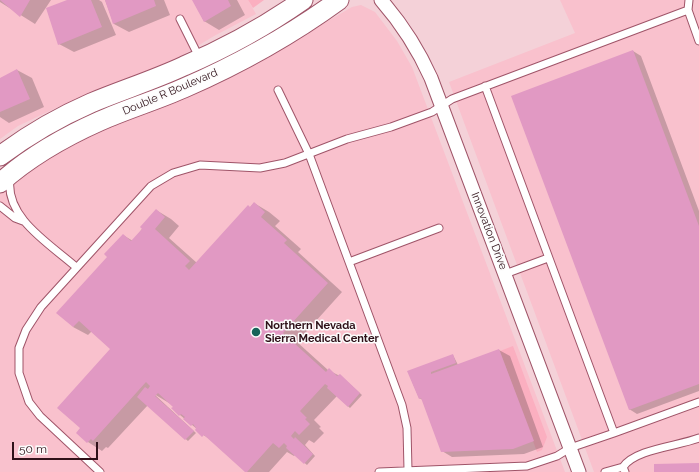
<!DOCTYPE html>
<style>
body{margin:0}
#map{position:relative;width:699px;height:472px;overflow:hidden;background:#f4d1d8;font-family:Raleway,sans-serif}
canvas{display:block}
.scale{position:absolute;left:12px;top:442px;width:86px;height:18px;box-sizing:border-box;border:2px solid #2f1119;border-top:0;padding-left:5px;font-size:12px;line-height:14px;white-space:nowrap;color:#2f1119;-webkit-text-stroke:3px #fcfcfc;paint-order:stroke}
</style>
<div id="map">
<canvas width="699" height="472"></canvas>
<div class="scale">50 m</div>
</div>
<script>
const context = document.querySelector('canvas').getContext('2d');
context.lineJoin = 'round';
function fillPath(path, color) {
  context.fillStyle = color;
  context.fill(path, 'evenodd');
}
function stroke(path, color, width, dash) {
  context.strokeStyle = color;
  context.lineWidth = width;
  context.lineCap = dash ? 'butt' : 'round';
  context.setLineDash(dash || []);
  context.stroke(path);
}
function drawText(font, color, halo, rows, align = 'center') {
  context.font = font + ' Raleway,sans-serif';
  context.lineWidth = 3;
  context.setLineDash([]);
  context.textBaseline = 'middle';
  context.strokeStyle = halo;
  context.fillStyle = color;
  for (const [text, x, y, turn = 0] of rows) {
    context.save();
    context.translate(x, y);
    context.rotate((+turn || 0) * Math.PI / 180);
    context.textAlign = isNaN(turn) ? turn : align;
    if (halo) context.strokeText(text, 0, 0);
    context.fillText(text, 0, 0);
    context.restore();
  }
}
const built = new Path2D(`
 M0,0h248l8,14 -42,22 -46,28 -110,43 -40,19 -18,13z
 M560,0h139v472h-105l-145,-390 126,-49z
 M361,5l14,7 22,29 15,26 153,405h-565v-279l23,-20 44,-27 223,-103 62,-36z`);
const green = new Path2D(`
 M248,0h16l-11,8z
 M513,346l34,91 -5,13 -5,2 -37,-101z`);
const shadow = new Path2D(`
 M0,0h51l-16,24 -35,-22z
 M70,0h29l3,2 14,33 -42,17 -15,-8z
 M105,0h59l6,15 -41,17 -15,-8z
 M193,0h44l8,15 -26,15 -15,-9z
 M633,51l8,5 58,155v180l-62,23 -8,-5z
 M17,70l15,8 12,29 -35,16 -9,-6v-38z
 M254,203l15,9 11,9 -5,5 26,23 -3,3 44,40 -45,50 31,28 14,7 20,18 -12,13 -13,-12 -23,24 7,7 -2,1 5,5 -10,10 -5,-3 -4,5 10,11 -8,9 -12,-10 -1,1 -7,-4 -18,20h-23l-32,-30 -18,-12 1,-1 -17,-14 -6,-9 -20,-12 42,39 -8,8 -40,-36 -40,43 -2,-1 -4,4 -14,-9 -11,-9 4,-5 30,-79 -19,-18 -4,4 -15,-8 35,-70 15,-22 10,6 23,-31 15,9 8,7 -10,12 28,25z
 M499,350l11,6 33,91 -19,7 -72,3 -10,-6 -19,-51 -4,-2 -8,-19 42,-24 5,10z`);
const building = new Path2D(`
 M0,0h30l-10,17z
 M67,0h24l11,27 -44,18 -12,-37z
 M105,0h49l2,6 -43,18z
 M192,0h36l3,6 -27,16z
 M633,50l66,176v158l-70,26 -118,-314z
 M17,69l13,30 -30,13v-34z
 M254,202l11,10 -4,5 26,23 -3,3 44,40 -45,50 43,39 3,-4 8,8 3,-2 20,19 -12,14 -21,-19 1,-2 -3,-2 -25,27 7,7 -2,1 5,5 -11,11 -4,-4 -4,5 3,3 1,-2 18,17 -9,10 -18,-16 1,-2 -3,-3 -5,5 -6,-5 -26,29h-2l-41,-37 -2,2 -7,-7 1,-2 -3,-4 -2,2 -8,-7 2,-2 -4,-3 -2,2 -8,-8 2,-1 -15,-14 -3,3 39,35 -9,9 -48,-43 8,-10 3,2 2,-3 -4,-4 -53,59 -2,-2 -4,4 -11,-10 4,-5 -23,-20 53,-59 -31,-28 -6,6 -17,-14 51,-56 -3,-3 19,-20 8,7 11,-12 -2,-2 16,-18 9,8 -10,12 35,32 -5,5 4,4 59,-65 2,2z
 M499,349l35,92 -21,8 -72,3 -20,-54 -2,1 -12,-28 46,-17 3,9 -25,9v2z
 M699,463v9h-45v-8z`);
const service = new Path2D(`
 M689,0l-1,10 11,31
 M180,19l20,40
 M278,90l31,64 93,251 5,23 1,42
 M10,179c-5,39 40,65 66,88
 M0,206l15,12 8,3
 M349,262l90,-34
 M505,274l43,-16
 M614,433l85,-31
 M100,472l-60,-56 -11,-14 -10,-29v-25l7,-18 15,-23 110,-121 22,-13 27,-8 60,3 25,-5 62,-24 44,-12 41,-15 20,-13 236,-89
 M379,472l148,-6 30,-10 13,-8 44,-15 -129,-347
 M605,472l18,-5
 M625,472l-2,-5c12,-18 56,-21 76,-29`);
const minor = new Path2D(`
 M381,0c21,24 37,49 50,78l148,394`);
const secondary = new Path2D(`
 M0,156c28,-21 59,-39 91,-53 31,-13 63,-23 93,-37 42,-18 82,-40 119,-66
 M0,183c29,-26 64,-46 100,-62 27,-12 57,-21 84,-33 55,-24 107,-53 155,-88`);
const markers = [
 [256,332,5,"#17635a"]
];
const streetNames = [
 ["Double R Boulevard",170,92,-23],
 ["Innovation Drive",489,231,69]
];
const poiNames = [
 ["Northern Nevada",265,326],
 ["Sierra Medical Center",265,339]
];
fillPath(built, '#f9c1cd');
fillPath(green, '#fbafc0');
fillPath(shadow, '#0003');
fillPath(building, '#e199c3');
stroke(service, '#9f5468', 9);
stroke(minor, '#9f5468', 15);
stroke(secondary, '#9f5468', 21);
stroke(service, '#fff', 7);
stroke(minor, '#fff', 13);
stroke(secondary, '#fff', 19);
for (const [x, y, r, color] of markers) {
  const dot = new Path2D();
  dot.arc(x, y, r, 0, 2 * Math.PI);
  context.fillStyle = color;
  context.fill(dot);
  stroke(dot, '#fcfcfc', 1.5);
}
drawText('11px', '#2f1119', '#fcfcfc', streetNames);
drawText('bold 11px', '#2f1119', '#fcfcfc', poiNames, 'left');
</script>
